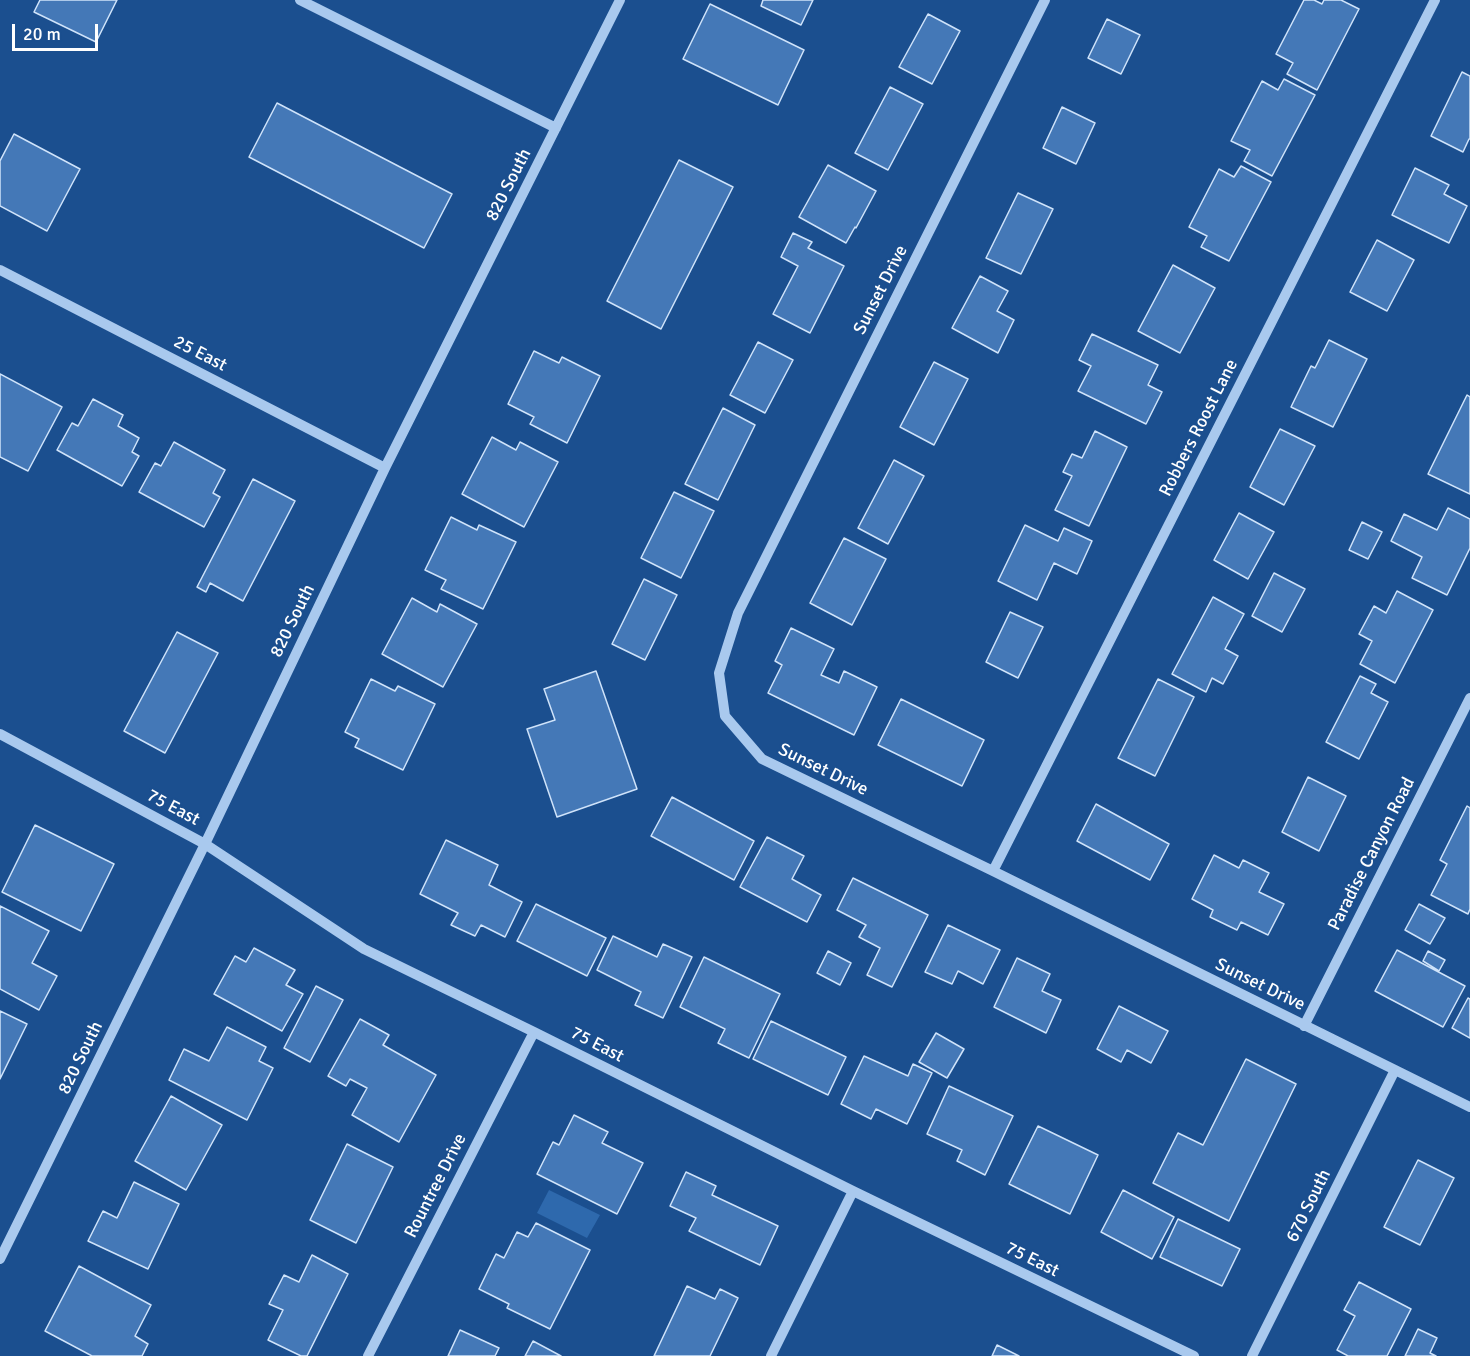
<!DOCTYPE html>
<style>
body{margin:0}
#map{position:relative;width:1470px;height:1356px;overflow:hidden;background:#1b4f8f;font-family:Signika,sans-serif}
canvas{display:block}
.scale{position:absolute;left:12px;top:24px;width:86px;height:27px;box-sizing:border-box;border:3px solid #fff;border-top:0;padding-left:8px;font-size:18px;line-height:21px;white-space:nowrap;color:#fff;-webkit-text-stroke:4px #1b4f8f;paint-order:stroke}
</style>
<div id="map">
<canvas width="1470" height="1356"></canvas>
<div class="scale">20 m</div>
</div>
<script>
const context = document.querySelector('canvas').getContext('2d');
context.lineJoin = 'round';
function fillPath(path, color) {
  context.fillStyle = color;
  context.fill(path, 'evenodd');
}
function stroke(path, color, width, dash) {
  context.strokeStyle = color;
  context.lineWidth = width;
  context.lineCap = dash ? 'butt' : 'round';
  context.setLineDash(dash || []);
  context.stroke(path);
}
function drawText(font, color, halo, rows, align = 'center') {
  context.font = font + ' Signika,sans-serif';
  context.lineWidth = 4.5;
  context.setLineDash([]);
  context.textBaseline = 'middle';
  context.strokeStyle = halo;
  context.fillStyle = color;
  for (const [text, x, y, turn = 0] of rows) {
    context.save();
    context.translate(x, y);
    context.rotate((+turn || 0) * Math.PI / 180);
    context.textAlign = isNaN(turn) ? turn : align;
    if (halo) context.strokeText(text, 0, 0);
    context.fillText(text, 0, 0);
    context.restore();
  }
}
const green = new Path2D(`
 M549,1190l51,25 -13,23 -50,-25z`);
const building = new Path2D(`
 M40,0h77l-21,42 -62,-30z
 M763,0h50l-12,25 -40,-19z
 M1304,0h10l8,4 2,-4h17l18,9 -42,81 -30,-16 6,-11 -17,-9z
 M710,4l94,46 -26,55 -95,-46z
 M928,14l32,17 -28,53 -33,-17z
 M1107,19l33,16 -19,39 -33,-16z
 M1462,72l8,4v63h-1l-6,13 -32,-16z
 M1284,79l31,16 -43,81 -28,-15 6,-11 -19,-9 31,-60 16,9z
 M890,87l33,17 -35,66 -33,-17z
 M277,103l175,91 -28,54 -175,-91z
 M1062,107l33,16 -19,41 -33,-16z
 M14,134l66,35 -33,62 -47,-25v-45z
 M679,160l54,27 -72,142 -54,-28z
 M828,165l48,26 -20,37 -1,-1 -9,16 -47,-26z
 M1241,166l30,16 -42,79 -28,-14 6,-11 -18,-9 30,-58 15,8z
 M1415,168l34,17 -5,9 23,12 -18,37 -57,-28z
 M1018,193l35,16 -32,65 -35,-16z
 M793,233l19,9 -4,6 36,18 -34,67 -37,-19 25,-48 -17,-9z
 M1377,240l37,20 -27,51 -37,-19z
 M1173,265l42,23 -35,65 -42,-22z
 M980,276l28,15 -11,20 17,9 -16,33 -46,-25z
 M1092,334l66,31 -10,20 14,7 -16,32 -68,-33 13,-25 -12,-6z
 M1329,340l38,19 -34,68 -42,-20 20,-41 4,2z
 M758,342l35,18 -28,53 -35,-18z
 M534,351l25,12 3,-6 38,19 -33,67 -37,-19 4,-7 -26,-13z
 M934,362l34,17 -34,66 -34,-18z
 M0,374l62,33 -34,64 -28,-14z
 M1467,395l3,2v97l-42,-20z
 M93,399l30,16 -5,11 21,12 -7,14 7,4 -17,30 -65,-36 15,-27 6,3z
 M723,408l32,17 -37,75 -33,-16z
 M1280,429l35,17 -31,59 -34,-18z
 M1095,431l32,16 -38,79 -34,-16 17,-34 -9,-4 9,-18 10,4z
 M492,437l24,13 4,-8 38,20 -34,65 -62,-33z
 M174,442l51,28 -12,23 7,4 -16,30 -65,-35 16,-29 6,3z
 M894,460l30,16 -36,68 -30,-16z
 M253,479l42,22 -52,100 -33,-18 -4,9 -9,-5z
 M674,492l40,19 -33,67 -40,-20z
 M1448,508l22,11v29l-23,47 -35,-17 10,-21 -31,-16 13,-27 33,16z
 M1239,513l35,19 -26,47 -34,-19z
 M451,517l26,13 2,-5 37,17 -33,67 -42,-20 5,-9 -21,-10z
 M1362,522l20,10 -14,27 -19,-9z
 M1025,525l33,16 6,-13 28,13 -15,33 -23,-11 -17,37 -39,-19z
 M844,538l42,21 -34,66 -42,-22z
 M1274,573l31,16 -23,43 -30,-16z
 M644,579l33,16 -32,65 -33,-16z
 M1397,591l36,19 -38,73 -35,-19 12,-23 -13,-7 15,-28 12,7z
 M1213,597l31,17 -19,35 13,7 -15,28 -11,-6 -6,14 -34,-18z
 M412,598l25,14 3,-8 37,20 -34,63 -61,-33z
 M1010,612l33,15 -25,51 -32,-16z
 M791,628l43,21 -13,26 18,8 5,-12 33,16 -23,48 -86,-42 14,-28 -7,-4z
 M177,632l41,21 -53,100 -41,-22z
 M596,671l41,118 -80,28 -30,-88 28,-9 -11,-31z
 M1360,676l16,8 -5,9 17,9 -29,57 -33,-17z
 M371,679l24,12 3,-5 37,18 -32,66 -48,-23 4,-8 -14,-7z
 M1158,679l36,18 -39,79 -37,-18z
 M901,699l83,41 -22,46 -84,-41z
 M1308,777l38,19 -27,55 -37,-19z
 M672,797l82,44 -20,39 -83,-44z
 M1096,804l73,40 -19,36 -73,-39z
 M1467,806l3,2v101l-2,5 -37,-19 16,-31 -7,-4z
 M35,825l79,39 -33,67 -79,-39z
 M767,837l37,19 -12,23 29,16 -14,27 -67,-35z
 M446,840l52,25 -9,20 33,17 -17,35 -24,-12 -6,11 -24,-11 7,-12 -38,-19z
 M1214,855l25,13 4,-8 26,13 -10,19 25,12 -16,31 -27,-13 -4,8 -27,-13 3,-7 -21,-11z
 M853,878l75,37 -36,72 -25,-12 13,-27 -21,-11 7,-12 -29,-15z
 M536,904l70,34 -19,38 -70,-35z
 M1419,904l26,14 -15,26 -25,-14z
 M0,906l49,25 -17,32 25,13 -18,34 -39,-21z
 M948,925l52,25 -17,34 -25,-13 -6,13 -27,-12z
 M613,936l44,21 6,-13 29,13 -29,61 -28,-13 6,-13 -44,-22z
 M254,948l41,22 -9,15 17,9 -21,37 -68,-37 21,-38 11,6z
 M1397,950l68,36 -22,41 -68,-36z
 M828,951l23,12 -11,22 -23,-12z
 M1428,951l17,9 -6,11 -16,-10z
 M704,957l76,37 -31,64 -31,-15 7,-14 -45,-22z
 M1017,958l33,16 -8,17 19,9 -15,33 -52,-26z
 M316,986l27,14 -33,62 -26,-14z
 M1468,998l2,1v39l-18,-10z
 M1119,1006l49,25 -17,32 -24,-13 -6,12 -24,-13z
 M0,1011l27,13 -27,55z
 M360,1019l29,16 -6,10 53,30 -37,67 -47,-27 15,-27 -17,-9 -4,7 -18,-10z
 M771,1021l75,36 -18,38 -75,-36z
 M227,1027l39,20 -7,14 14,7 -26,52 -78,-40 15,-31 25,12z
 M936,1033l28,16 -17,29 -28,-16z
 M864,1056l44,20 5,-12 19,9 -25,51 -31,-15 -5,10 -30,-15z
 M1246,1059l50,25 -67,137 -76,-38 25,-50 25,12z
 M949,1086l64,30 -28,59 -28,-14 5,-11 -35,-16z
 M171,1096l51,29 -36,65 -51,-29z
 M574,1115l34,17 -6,11 41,20 -26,51 -80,-40 16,-32 6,3z
 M1038,1126l60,29 -28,59 -61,-30z
 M347,1144l46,23 -37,76 -46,-23z
 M1418,1160l36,18 -34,67 -36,-18z
 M686,1172l30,14 -4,9 66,31 -18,39 -71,-34 7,-13 -26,-12z
 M134,1182l45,22 -31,65 -60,-28 15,-30 14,7z
 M1123,1190l51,27 -22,42 -51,-27z
 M1178,1219l62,30 -18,37 -62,-29z
 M536,1223l54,27 -40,79 -43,-21 2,-4 -30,-15 17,-35 8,4 13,-26 11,5z
 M312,1255l36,19 -41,82h-6l-33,-16 15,-30 -14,-6 15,-29 15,7z
 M79,1266l72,39 -16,31 13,8 -6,12h-50l-47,-25z
 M1359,1282l52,27 -24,47h-39l-11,-6 18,-34 -11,-6z
 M687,1286l28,13 5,-10 18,9 -28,58h-56z
 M1418,1329l19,9 -7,15 6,3h-31z
 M460,1330l39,18 -4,8h-47z
 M533,1341l28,15h-36z
 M997,1345l22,11h-27z`);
const minor = new Path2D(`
 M300,0l256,128
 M1045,0l-307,613 -19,60 6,43 37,43 231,112 477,236
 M0,270l385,198
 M0,734l205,110 159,105 170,83 319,159 341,165
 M993,871l442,-871
 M1304,1026l166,-328
 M0,1259l205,-415 180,-376 235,-468
 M368,1356l166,-324
 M771,1356l82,-165
 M1252,1356l143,-286`);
const streetNames = [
 ["820 South",509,185,-63],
 ["Sunset Drive",881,290,-63],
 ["25 East",200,354,27],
 ["Robbers Roost Lane",1199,428,-63],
 ["820 South",293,621,-64],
 ["Sunset Drive",823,770,26],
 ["75 East",173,808,28],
 ["Paradise Canyon Road",1372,854,-63],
 ["Sunset Drive",1260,985,26],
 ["75 East",597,1045,27],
 ["820 South",81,1058,-64],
 ["Rountree Drive",436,1186,-63],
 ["670 South",1309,1206,-64],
 ["75 East",1032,1260,26]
];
fillPath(green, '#2e69ad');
fillPath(building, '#4478b7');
stroke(building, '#cfe3fa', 1.5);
stroke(minor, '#a9c9ee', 10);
drawText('18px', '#fff', '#1b4f8f', streetNames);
</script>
